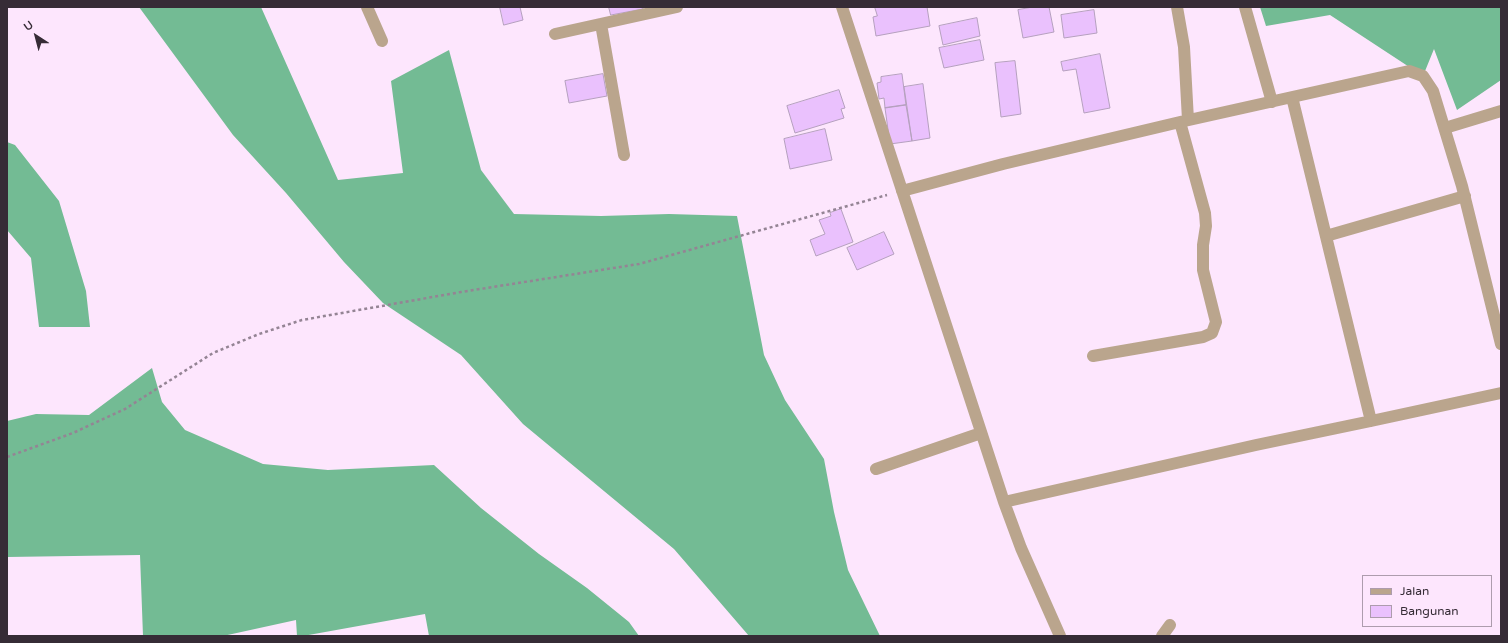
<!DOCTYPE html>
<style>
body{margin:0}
#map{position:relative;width:1508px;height:643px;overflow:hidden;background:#fde6fd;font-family:"Varela Round",sans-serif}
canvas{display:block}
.frame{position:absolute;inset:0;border:8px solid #362c36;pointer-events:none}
.legend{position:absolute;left:1362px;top:575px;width:130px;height:52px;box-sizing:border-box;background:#fde6fd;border:1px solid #ad9cad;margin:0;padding:5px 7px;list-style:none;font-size:12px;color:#362c36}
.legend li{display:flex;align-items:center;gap:8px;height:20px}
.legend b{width:20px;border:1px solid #ad9cad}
.north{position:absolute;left:16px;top:16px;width:40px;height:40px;-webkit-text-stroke:3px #fde6fd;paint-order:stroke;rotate:324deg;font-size:11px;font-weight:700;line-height:16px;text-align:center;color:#362c36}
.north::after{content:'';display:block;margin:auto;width:14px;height:18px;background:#362c36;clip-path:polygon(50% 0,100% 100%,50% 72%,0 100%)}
</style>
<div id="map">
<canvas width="1508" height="643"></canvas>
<div class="frame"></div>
<ul class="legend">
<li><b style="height:5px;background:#baa58d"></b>Jalan</li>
<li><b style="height:11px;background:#eac1fd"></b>Bangunan</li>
</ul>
<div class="north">U</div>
</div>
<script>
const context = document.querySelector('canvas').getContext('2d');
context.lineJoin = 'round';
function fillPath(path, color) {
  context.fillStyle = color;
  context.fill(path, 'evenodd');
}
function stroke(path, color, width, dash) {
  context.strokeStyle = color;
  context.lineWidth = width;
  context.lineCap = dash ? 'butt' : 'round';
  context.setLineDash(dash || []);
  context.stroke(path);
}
const forest = new Path2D(`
 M139,7h122l77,173 65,-7 -12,-92 58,-31 32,120 33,44 87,2 68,-2 68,2 27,139 21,45 39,59 10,53 14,58 32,66h-131l-75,-87 -151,-125 -62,-69 -78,-52 -39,-41 -58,-69 -53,-58z
 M1260,7h241v73l-44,30 -23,-61 -11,27 -93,-61 -64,11z
 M7,142l8,3 44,56 27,90 4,36h-51l-8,-69 -24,-28z
 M152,368l10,34 23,28 78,34 65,6 106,-5 47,43 58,46 48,34 42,34 10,14h-210l-4,-22 -122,22h-6l-1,-16 -73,16h-80l-3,-81 -133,2v-136l29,-7 53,1z`);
const building = new Path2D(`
 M500,7h20l3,13 -19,5z
 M609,7h34v2l-32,6z
 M875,7h52l3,19 -54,10 -3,-19 4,-1z
 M1033,7h16l5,25 -31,6 -5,-28z
 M1094,10l3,23 -33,5 -3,-23z
 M977,18l3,18 -37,9 -4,-19z
 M980,40l4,20 -40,8 -5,-20z
 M1100,54l10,54 -26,5 -8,-44 -13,2 -2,-9z
 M1015,61l6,53 -20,3 -6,-54z
 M603,74l4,22 -38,7 -4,-22z
 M902,74l4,31 -21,3 -1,-10 -5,1 -2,-16 4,-1v-5z
 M923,84l7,54 -18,3 -8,-54z
 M839,90l6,18 -4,1 3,9 -49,15 -8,-27z
 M906,105l6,36 -22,3 -5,-36z
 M825,129l7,31 -42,9 -6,-30z
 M841,209l12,33 -37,14 -6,-16 15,-6 -6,-14 12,-4 -1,-3z
 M884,232l10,22 -37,16 -10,-22z`);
const path = new Path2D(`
 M7,457l66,-24 52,-24 88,-56 46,-19 43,-14 159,-28 178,-28 248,-69`);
const minor = new Path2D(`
 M367,7l15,34
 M842,7l162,495 17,46 39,88
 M1177,7l7,40 4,73
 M1245,7l27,95
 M601,24l23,131
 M555,34l122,-27
 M1292,97l79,324
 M1445,128l56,-17
 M902,191l101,-27 177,-42 229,-51 14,5 10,15 29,95 39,158
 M1326,236l139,-40
 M1093,356l110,-19 9,-4 4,-11 -13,-52v-25l3,-19 -1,-13 -25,-91
 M876,469l105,-36
 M1004,502l252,-57 115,-24 130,-28
 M1162,636l8,-11`);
fillPath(forest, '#73bb94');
fillPath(building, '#eac1fd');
stroke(building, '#b5a0be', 1);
stroke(path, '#948494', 2.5, [3, 3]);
stroke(minor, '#baa58d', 12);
</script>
